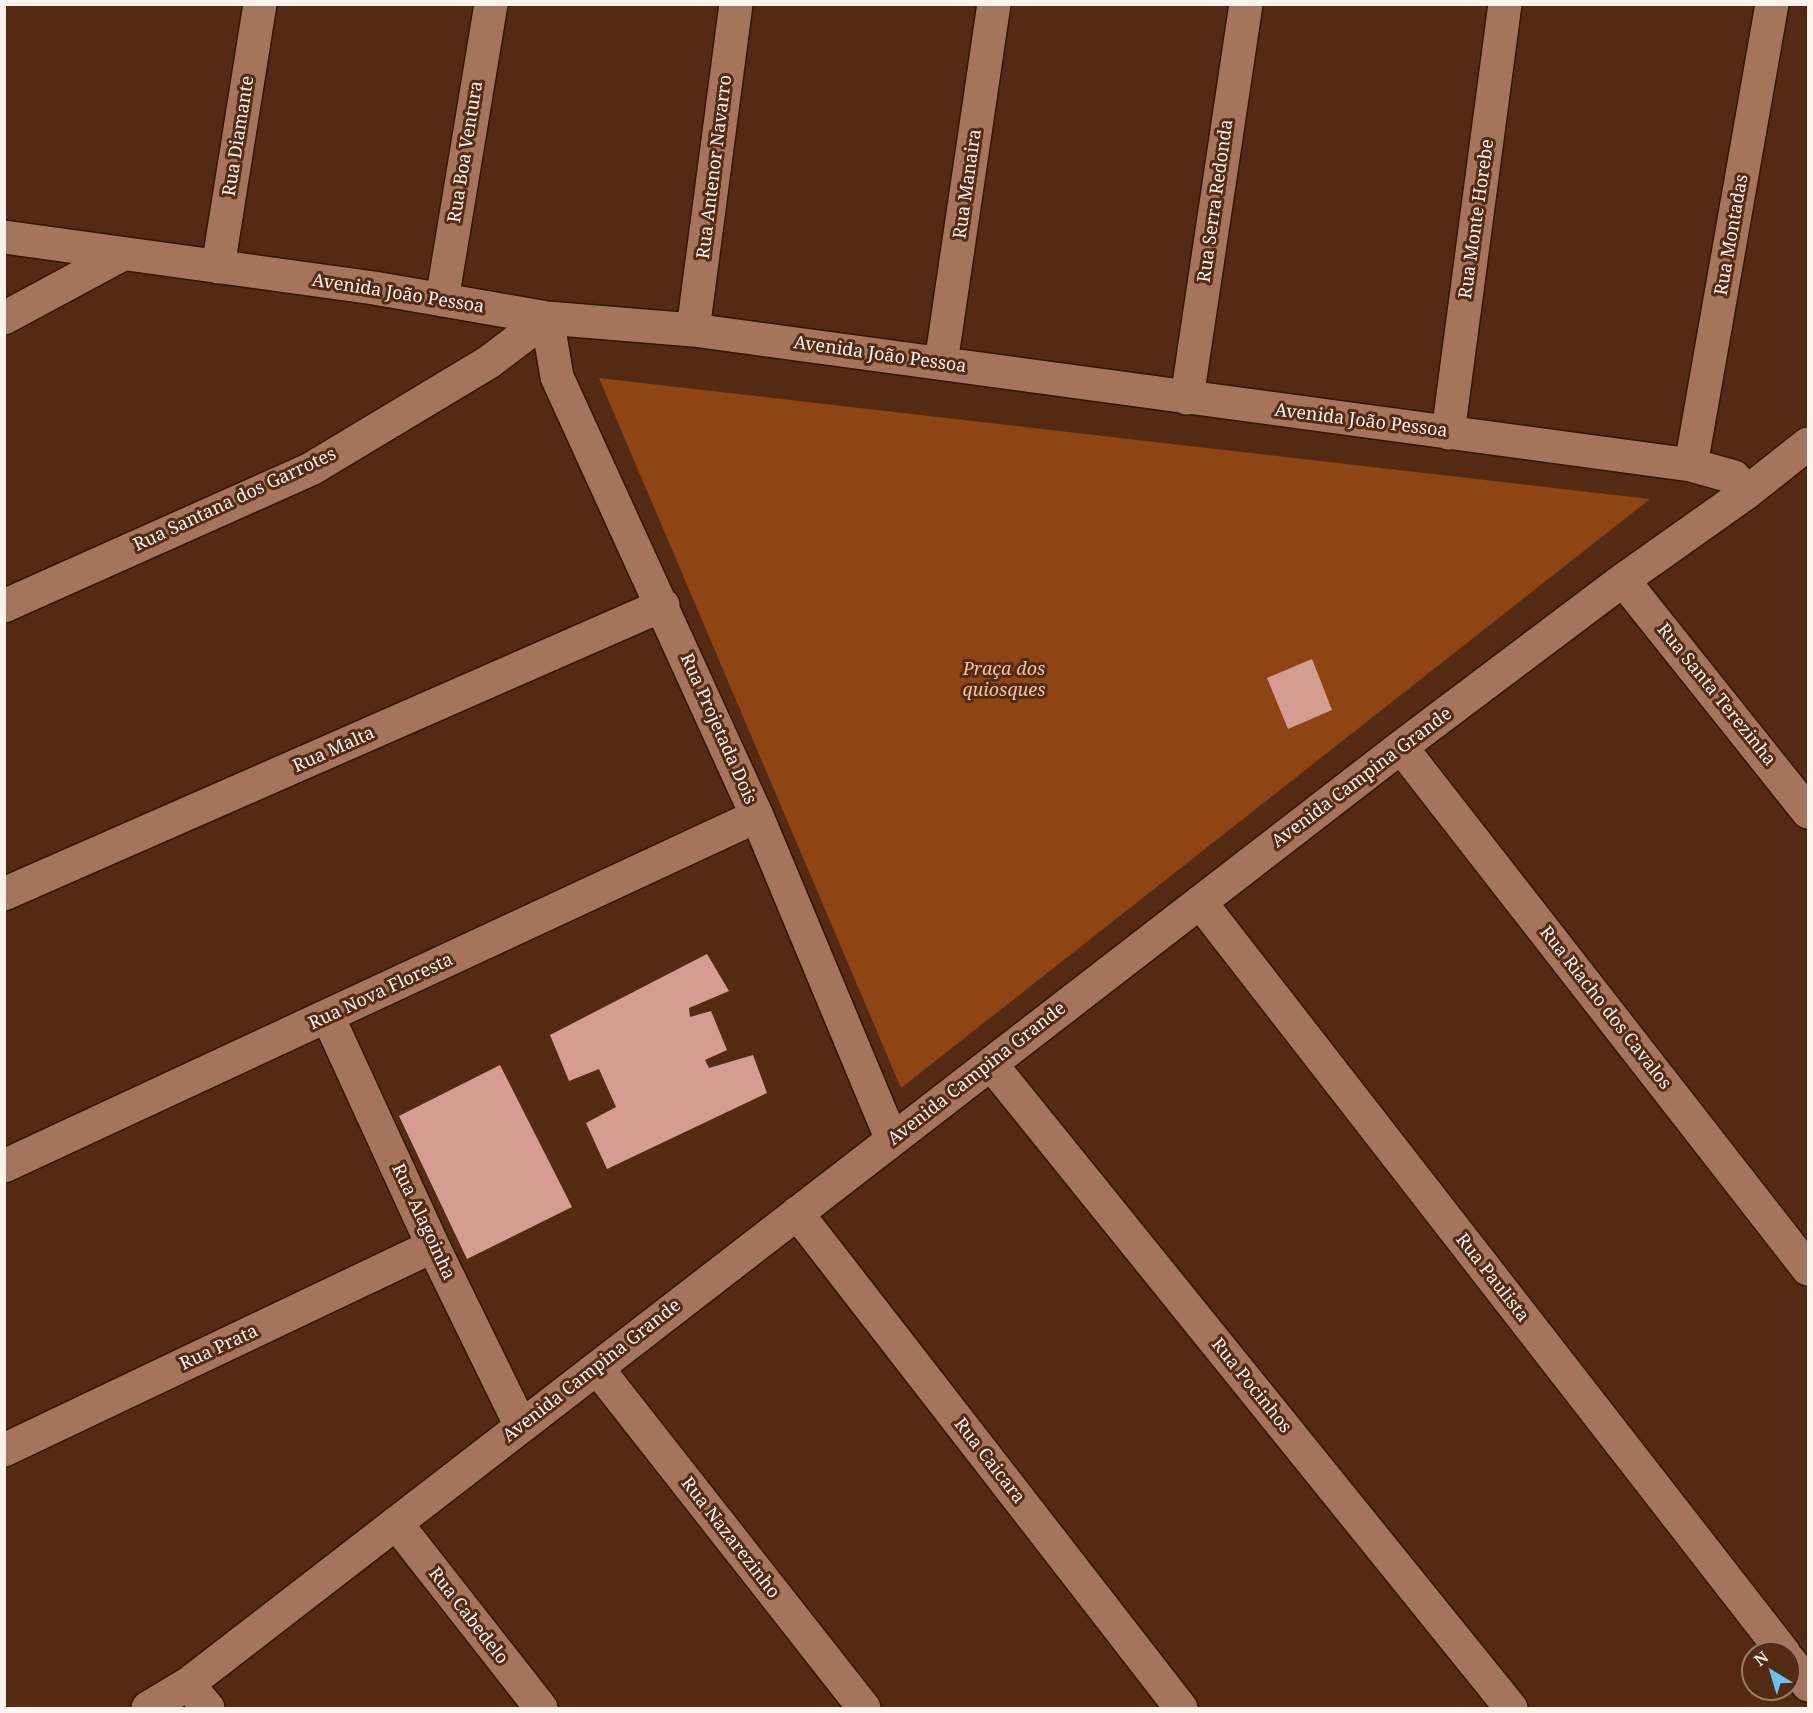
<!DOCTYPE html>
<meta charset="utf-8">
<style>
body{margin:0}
#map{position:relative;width:1813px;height:1713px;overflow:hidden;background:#542b12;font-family:"Noto Serif",serif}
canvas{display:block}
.frame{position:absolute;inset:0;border:6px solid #fdf3ed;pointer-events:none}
.north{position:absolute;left:1741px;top:1641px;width:60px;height:60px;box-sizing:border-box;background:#542b12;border:2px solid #987b6a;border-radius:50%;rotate:322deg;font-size:16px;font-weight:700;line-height:24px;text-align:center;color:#fdf3ed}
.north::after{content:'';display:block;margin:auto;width:21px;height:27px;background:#67c4ef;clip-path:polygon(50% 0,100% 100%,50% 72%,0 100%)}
</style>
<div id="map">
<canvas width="1813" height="1713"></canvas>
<div class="frame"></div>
<div class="north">N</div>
</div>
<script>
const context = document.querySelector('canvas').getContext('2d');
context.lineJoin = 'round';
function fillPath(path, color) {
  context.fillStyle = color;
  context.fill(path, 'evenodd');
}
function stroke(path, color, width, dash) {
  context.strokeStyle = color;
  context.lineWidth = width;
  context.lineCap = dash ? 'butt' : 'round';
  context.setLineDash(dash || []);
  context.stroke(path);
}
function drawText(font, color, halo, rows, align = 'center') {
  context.font = font + ' "Noto Serif",serif';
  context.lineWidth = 6;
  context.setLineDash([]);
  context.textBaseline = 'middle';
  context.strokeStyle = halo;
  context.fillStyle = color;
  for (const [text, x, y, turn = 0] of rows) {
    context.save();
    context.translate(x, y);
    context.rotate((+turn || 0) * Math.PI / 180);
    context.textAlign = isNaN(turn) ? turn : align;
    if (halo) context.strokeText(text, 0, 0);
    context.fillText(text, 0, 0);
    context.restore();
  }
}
const green = new Path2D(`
 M599,378l1051,121 -749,589z`);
const building = new Path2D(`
 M1312,659l20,51 -44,19 -21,-51z
 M707,954l22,37 -40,17 1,9 21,-6 16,39 -22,10 4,8 44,-13 14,38 -160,76 -21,-46 30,-16 -17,-38 -30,12 -19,-46z
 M500,1065l72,142 -105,52 -68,-143z`);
const minor = new Path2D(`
 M4,237l370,51 173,30 146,12 998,135 43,12 12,16
 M218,267l42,-263
 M442,300l49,-296
 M4,318l119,-64
 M693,330l43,-326
 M941,363l53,-359
 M1187,398l59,-394
 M1448,433l57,-429
 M1691,465l81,-461
 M1623,580l185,232
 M4,606l307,-137 178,-107 58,-44 10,59 200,439 135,324
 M1401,747l407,522
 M4,894l659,-289
 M1200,902l584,751
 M328,1017l105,229 88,180
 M991,1064l520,644
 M4,1166l753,-350
 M797,1213l384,495
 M597,1368l267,340
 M4,1450l429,-204
 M396,1523l145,185
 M1789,1660l19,25
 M188,1684l20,24
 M148,1708l40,-24 1213,-937 222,-167 123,-87 62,-49`);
const streetNames = [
 ["Rua Diamante",239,136,-81],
 ["Rua Boa Ventura",466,152,-81],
 ["Rua Antenor Navarro",715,167,-83],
 ["Rua Manaira",968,184,-82],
 ["Rua Serra Redonda",1216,201,-82],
 ["Rua Monte Horebe",1477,219,-82],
 ["Rua Montadas",1732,235,-80],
 ["Avenida João Pessoa",398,294,9],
 ["Avenida João Pessoa",880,355,8],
 ["Avenida João Pessoa",1361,421,7],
 ["Rua Santana dos Garrotes",235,500,-25],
 ["Rua Santa Terezinha",1716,695,51],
 ["Rua Projetada Dois",718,729,66],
 ["Rua Malta",334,750,-24],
 ["Avenida Campina Grande",1362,778,-37],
 ["Rua Nova Floresta",381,992,-25],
 ["Rua Riacho dos Cavalos",1605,1008,52],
 ["Avenida Campina Grande",977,1074,-38],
 ["Rua Alagoinha",423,1222,65],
 ["Rua Paulista",1492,1278,52],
 ["Rua Prata",219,1348,-25],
 ["Avenida Campina Grande",592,1371,-38],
 ["Rua Pocinhos",1251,1386,51],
 ["Rua Caicara",989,1461,52],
 ["Rua Nazarezinho",730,1538,52],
 ["Rua Cabedelo",468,1616,52]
];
const parkNames = [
 ["Praça dos",1004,670],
 ["quiosques",1004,691]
];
fillPath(green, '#8e4513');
fillPath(building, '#d59c92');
stroke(minor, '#331603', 36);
stroke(minor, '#a4755b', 33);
drawText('18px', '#fdf3ed', '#542b12', streetNames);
drawText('italic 18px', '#f4c4a9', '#542b12', parkNames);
</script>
